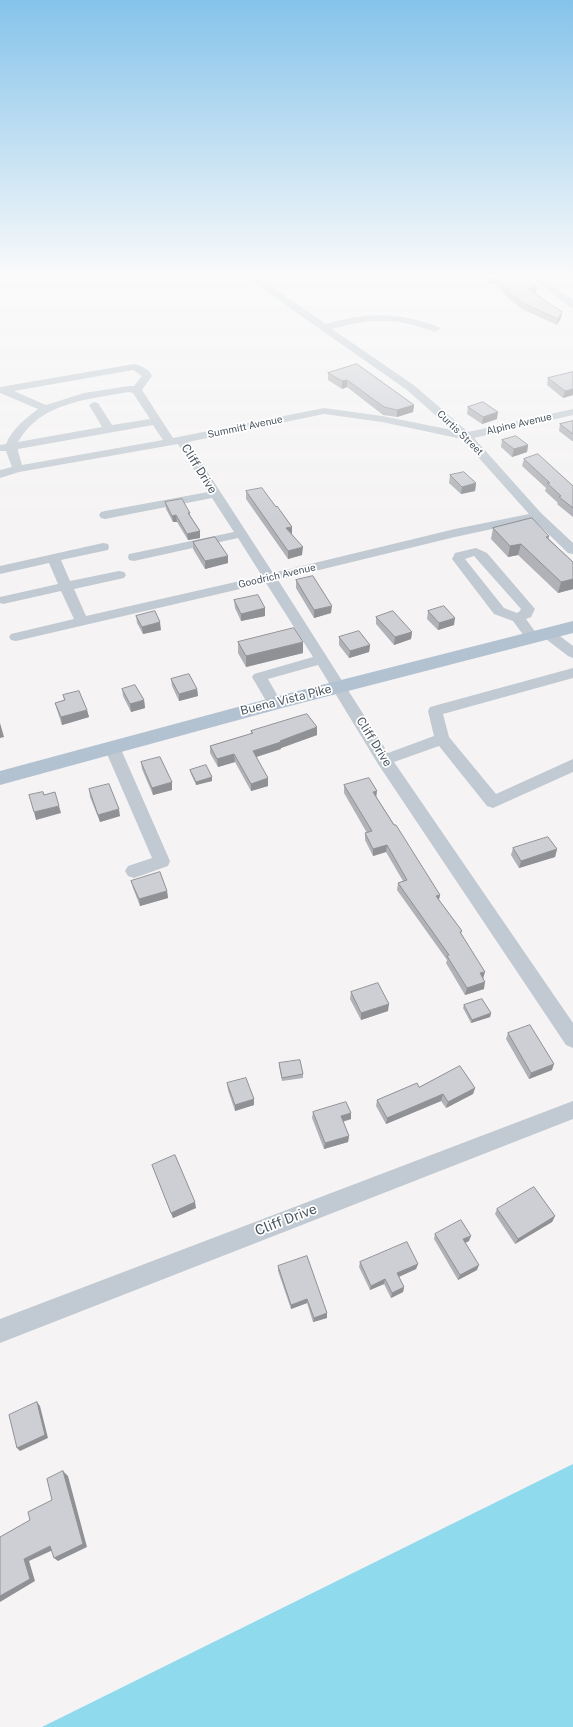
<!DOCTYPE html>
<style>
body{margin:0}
canvas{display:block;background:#f5f3f3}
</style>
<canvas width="573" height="1727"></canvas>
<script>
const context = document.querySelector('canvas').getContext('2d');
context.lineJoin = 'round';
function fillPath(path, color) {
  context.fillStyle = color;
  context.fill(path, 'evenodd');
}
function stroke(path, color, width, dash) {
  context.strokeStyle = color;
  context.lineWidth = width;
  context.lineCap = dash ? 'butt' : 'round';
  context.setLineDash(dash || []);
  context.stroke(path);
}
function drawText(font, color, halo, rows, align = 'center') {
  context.font = font + ' "Public Sans",sans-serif';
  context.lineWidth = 3.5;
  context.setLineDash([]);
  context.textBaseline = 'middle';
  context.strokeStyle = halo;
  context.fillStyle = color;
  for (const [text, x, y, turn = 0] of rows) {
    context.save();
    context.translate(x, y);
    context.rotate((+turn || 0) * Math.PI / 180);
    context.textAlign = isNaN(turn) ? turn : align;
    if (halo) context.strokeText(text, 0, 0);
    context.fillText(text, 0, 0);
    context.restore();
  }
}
const water = new Path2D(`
 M573,1464v263h-531z`);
const minor = new Path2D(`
 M247,278h11l68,46c42,-12 71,-12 113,3l1,2 -5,3c-10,-3 -19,-7 -30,-9 -24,-5 -49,-1 -73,6l83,57 53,46 105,-23v6l-99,23 67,75 32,30v11l-5,-1 -34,-33 -79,17 -177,43 110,173 46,-17 -6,-25 2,-4 143,-39v10l-130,36 6,23 47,57 77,-35v13l-80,36 -6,-2 -48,-60 -45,16 179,261v25l-7,-3 -188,-281 -60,-99 -50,14 13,23 -2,4 -5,1 -5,-1 -17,-29 2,-3 59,-17 -47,-74 -250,58 -5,-1 -2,-3 2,-3 63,-15 -13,-28 -58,13 -3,-1v-6l58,-13 -9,-21 -49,11v-8l103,-23 5,1 1,3 -1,3 -47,10 9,21 49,-10 5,1 2,3 -2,3 -50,11 12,27 176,-40 -24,-38 -104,23 -5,-1 -1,-3 1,-3 5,-1 100,-21 -22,-34 -107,21 -4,-1 -2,-3 2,-3 4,-1 103,-19 -30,-48 -159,28 -19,6v-8l12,-3 -6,-16h-6v-6l6,-1c6,-15 20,-26 32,-35l-38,-16v-6l134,-23c8,2 15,5 18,12l-10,14 31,48 151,-30 58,8 70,14 -45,-40zM133,370l9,6 -8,10h-5l-45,7 -38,12 -32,-14zM129,392l4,1 17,26 -38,6 -14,-22 -4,-1 -5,3 13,22 -84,15c22,-40 72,-43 111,-50zM324,414l58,8 80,17 67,75 -74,15 -182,44 -85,-131zM153,425l10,15 -141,25 -4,-14v-2z
 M533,278h11l29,22v8l-3,-1z
 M476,548l11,5 48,56 -4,8 -5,2 13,18 -2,3 -5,1 -5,-1 -14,-19 -19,-7 -42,-55 3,-6zM474,556l47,53 -1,2 -3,2 -13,-5 -39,-49z
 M547,629l5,1 21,16v12l-5,-2 -26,-20 -2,-3 2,-3z
 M112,742l5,1 3,4 50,114 -2,5 -34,12 -6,-2 -3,-5 3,-5 24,-8 -48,-111 3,-4z
 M573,1101v18l-573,224v-24z`);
const major = new Path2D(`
 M573,621v12l-287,74 -286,78v-14l286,-77z`);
const wall = new Path2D(`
 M484,278h40l13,9 -1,6h-1l27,19 -1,6 -4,7 -35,-16 -13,-10 -15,-16 -3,1z
 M573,372v23l-10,3 -16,-13 1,-7z
 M328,373l86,32 -1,7 -16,5 -14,-2 -36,-28 -5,2 -14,-9z
 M468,407l29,12 -15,5 -15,-10z
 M573,421v20h-1l-13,-10 1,-7z
 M502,440l26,5 -1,7 -15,5 -11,-10z
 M524,459l49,27v31l-16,-13 1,-1 -13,-12 1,-3 -24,-22z
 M450,475l26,8 -1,8 -14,3 -12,-11z
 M246,491l30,16 16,20v7l10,21 -14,4 -42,-60z
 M165,502l25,11v2l10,16v7l-12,2 -11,-18h-4l-7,-13z
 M493,528l56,8v3l24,23v27l-15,4 -40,-38 -10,2 -17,-18z
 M193,542l35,14v7l-23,6 -12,-20z
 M296,580l35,33 -17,5 -18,-30z
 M234,600l31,8v8l-24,5 -6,-13z
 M428,611l26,14 -16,5 -11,-11z
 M136,616l25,14 -18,4 -6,-11z
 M376,617l36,15 -1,7 -17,6 -18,-21z
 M339,637l31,8 -1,7 -20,6 -10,-13z
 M238,642l65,11 -57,14 -8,-14z
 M171,679l26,10 1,7 -19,5 -7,-15z
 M122,689l22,11 1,8 -14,4 -8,-16z
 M63,695l24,15 2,7 -27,8 -5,-15 -2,-7 9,-3z
 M251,731l66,4 -36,13v1l-25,8 12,29 -17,5 -16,-29 -17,5 -8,-14v-7l41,-12z
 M141,762l31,28 -19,5 -11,-26z
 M190,770l22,11 -16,4 -5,-11z
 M344,785l33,13 63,97 -1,5 23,31 -1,2 22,45 1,11 -19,6 -19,-32 1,-3 -50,-70 1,-7 5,-2 -17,-29 -13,4 -8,-16v-7h2l-23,-40z
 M89,789l31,27 -20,6 -10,-25z
 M513,848l44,1 -2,8 -36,11 -8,-13z
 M131,881l36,10 1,7 -28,8 -7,-18z
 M351,992l37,19 -27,9 -11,-21z
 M464,1005l27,8 -1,4 -19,6 -8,-15z
 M508,1033l44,37 -23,9 -23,-40z
 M279,1063l24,11v4l-21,3 -3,-15z
 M227,1083l27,22 -19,6 -7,-21z
 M419,1087l56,1 -2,6 -27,14 -5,-7 -55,23 -10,-18 1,-6z
 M313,1112l38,7 -8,3 6,14 -1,6 -24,7 -12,-31z
 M152,1165l44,43 -23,10 -19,-48z
 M497,1209l58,7 -3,6 -37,22 -20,-30z
 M435,1234l34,7 -4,2 12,27 -19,10 -24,-41z
 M360,1262l58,2 -2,5 -17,8 5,10 -1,5 -12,6 -7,-14 -14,6 -11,-23z
 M278,1266l49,47v5l-14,4 -6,-19 -16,6 -13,-38z`);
const shadedWall = new Path2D(`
 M492,278h3l-1,5 -3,1z
 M537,287l-1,6 -9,2 1,-6z
 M562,312l-1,6 -4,7 1,-6z
 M347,380v7l-5,2v-8z
 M573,389v6l-10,3 2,-7z
 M414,405l-1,7 -16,5v-7z
 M498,412l-1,7 -15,5 1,-7z
 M528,445l-1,7 -15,5 2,-8z
 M476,483l-1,8 -14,3 1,-7z
 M176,515l1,7h-4l-1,-6z
 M292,527v7l-6,-6z
 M200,531v7l-12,2 -1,-6z
 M521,544l-3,11 -10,2 2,-11z
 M303,547l-1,8 -14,4v-8z
 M228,556v7l-23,6v-8z
 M573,579v10l-15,4 3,-11z
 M332,606l-1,7 -17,5v-8z
 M265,608v8l-24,5v-7z
 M455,618l-1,7 -16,5 1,-7z
 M160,622l1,8 -18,4 -1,-7z
 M412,632l-1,7 -17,6 1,-8z
 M303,642v11l-57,14v-11z
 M370,645l-1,7 -20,6 1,-7z
 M197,689l1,7 -19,5v-7z
 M144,700l1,8 -14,4 -1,-8z
 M87,710l2,7 -27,8 -1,-8z
 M0,723l4,14 -4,1z
 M317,727v8l-36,13v1l-28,9v-7z
 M234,754l1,8 -17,5 -1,-8z
 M212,777v4l-16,4v-3z
 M268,778v8l-17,5v-7z
 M172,782v8l-19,5 -1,-7z
 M377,791l-1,8 -3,-7z
 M59,806l2,7 -25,7 -2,-8z
 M119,809l1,7 -20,6 -2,-7z
 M387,845l-1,7 -13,4v-7z
 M557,849l-2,8 -36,11 2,-7z
 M167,891l1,7 -28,8 -1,-7z
 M440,895l-2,7 -2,-6z
 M485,972l-2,7 -3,-6z
 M485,982l-1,7 -19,6 2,-7z
 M389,1004l-1,7 -27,9v-7z
 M491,1013l-1,4 -19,6 1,-3z
 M554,1064l-2,6 -23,9 2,-6z
 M475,1088l-2,6 -27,14 2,-6z
 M443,1094l-2,7 -55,23 1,-6z
 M254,1099v6l-19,6v-6z
 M351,1113v6l-11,3 1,-6z
 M349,1136l-1,6 -24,7 1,-6z
 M195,1202l1,6 -23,10 -2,-5z
 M555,1216l-3,6 -37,22 3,-5z
 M471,1236l-2,5 -8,4 2,-6z
 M418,1264l-2,5 -20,9 1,-5z
 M479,1265l-2,5 -19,10 2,-5z
 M385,1279l-1,5 -14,6 1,-4z
 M404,1287l-1,5 -12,6 1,-5z
 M307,1299v4l-16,6v-4z
 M327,1313v5l-14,4 1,-4z
 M37,1402l3,4 8,32 -28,13 -3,-3z
 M63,1471l5,5 19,71 -29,14 -4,-3z
 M50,1546l5,3 -26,12 6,20 -35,21v-6l24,-37z`);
const building = new Path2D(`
 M496,278h28l13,9 -9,2 34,23 -4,7 -35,-16 -13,-10z
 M357,364l57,41 -17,5 -13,-3 -37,-27 -5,1 -14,-8z
 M573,372v17l-8,2 -17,-13z
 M483,402l15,10 -15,5 -15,-10z
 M573,421v13l-13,-10z
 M516,436l12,9 -14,4 -12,-9z
 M538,454l35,32v22l-14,-11 2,-1 -14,-13h3l-26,-24z
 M464,472l12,11 -14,4 -12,-12z
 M262,488l14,19 1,-1 15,21 -6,1 17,19 -15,4 -42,-60z
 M182,499l8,14h-2l12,18 -13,3 -11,-19 -4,1 -7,-14z
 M532,518l17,18 -3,1 27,25v17l-12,3 -40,-38 -11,2 -17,-18z
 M215,537l13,19 -23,5 -12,-19z
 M313,576l19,30 -18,4 -18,-30z
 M258,595l7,13 -24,6 -7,-14z
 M444,606l11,12 -16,5 -11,-12z
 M155,611l5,11 -18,5 -6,-11z
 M393,611l19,21 -17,5 -19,-20z
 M294,628l9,14 -57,14 -8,-14z
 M359,631l11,14 -20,6 -11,-14z
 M189,674l8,15 -18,5 -8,-15z
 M135,685l9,15 -14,4 -8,-15z
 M79,691l8,19 -26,7 -6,-14 10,-3 -2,-5z
 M307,714l10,13 -37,14 1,1 -28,9 15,27 -17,6 -17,-30 -17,5 -7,-13 43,-13 -2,-2z
 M160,757l12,25 -20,6 -11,-26z
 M206,765l6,12 -16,5 -6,-12z
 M369,778l8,13 -4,1 21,33h2l44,70 -4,1 26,35 -2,1 25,40 -5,1 5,9 -18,6 -20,-32 2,-1 -51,-72 9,-3 -20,-35 -14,4 -8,-16 7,-2 -28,-46z
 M109,784l10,25 -21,6 -9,-26z
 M43,792l1,3 11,-3 4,14 -25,6 -5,-17z
 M548,837l9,12 -36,12 -8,-13z
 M160,872l7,19 -28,8 -8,-18z
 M378,983l11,21 -28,9 -10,-21z
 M482,999l9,14 -19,7 -8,-15z
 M530,1025l24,39 -23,9 -23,-40z
 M300,1060l3,14 -21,4 -3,-15z
 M460,1066l15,22 -27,14 -5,-8 -56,24 -10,-18 40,-17 2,4z
 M246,1078l8,21 -19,6 -8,-22z
 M346,1102l5,11 -10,3 8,20 -24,7 -12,-31z
 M175,1155l20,47 -24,11 -19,-48z
 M534,1187l21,29 -37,23 -21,-30z
 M461,1220l10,16 -8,3 16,26 -19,10 -25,-41z
 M407,1242l11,22 -21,9 7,14 -12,6 -7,-14 -14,7 -11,-24z
 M307,1256l20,57 -13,5 -7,-19 -16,6 -13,-39z
 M37,1402l8,33 -28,13 -8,-33z
 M63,1471l20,73 -29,14 -4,-12 -26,13 6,20 -30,17v-59l30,-17 -2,-8 24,-12 -5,-21z`);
const farStreetnames = [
 ["Alpine Avenue",519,424,-13],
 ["Summitt Avenue",245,427,-12],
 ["Curtis Street",460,433,44],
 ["Goodrich Avenue",277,576,-13]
];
const streetNames = [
 ["Cliff Drive",199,469,58],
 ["Buena Vista Pike",286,700,-14],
 ["Cliff Drive",374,742,58]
];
const nearStreetnames = [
 ["Cliff Drive",286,1220,-21]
];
fillPath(water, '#90daee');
fillPath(minor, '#c1cad2');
fillPath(major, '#b3c2d1');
fillPath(wall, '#b0b2b7');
fillPath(shadedWall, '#909195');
fillPath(building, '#cdcfd5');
stroke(building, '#909195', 1);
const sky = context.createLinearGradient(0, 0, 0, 520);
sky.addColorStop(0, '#85c3ea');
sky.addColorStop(0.53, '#fafafa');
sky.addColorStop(1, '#fafafa00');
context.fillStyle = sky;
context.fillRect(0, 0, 573, 520);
drawText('10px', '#4a5661', '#fff', farStreetnames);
drawText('12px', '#4a5661', '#fff', streetNames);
drawText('14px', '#4a5661', '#fff', nearStreetnames);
</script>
